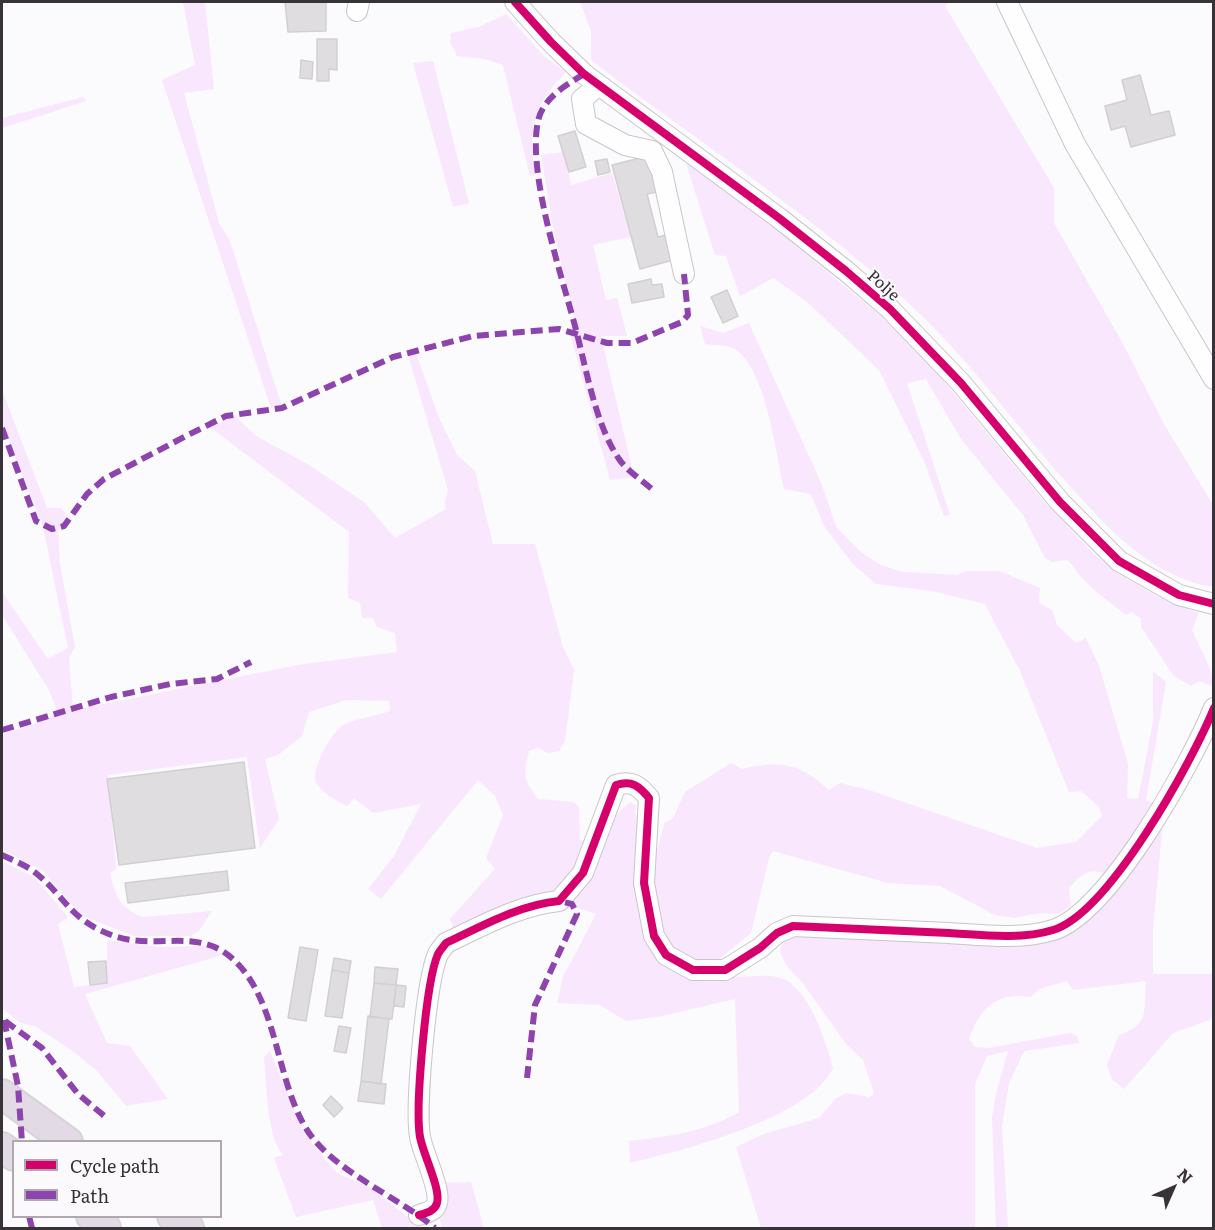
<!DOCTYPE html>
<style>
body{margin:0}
#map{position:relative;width:1215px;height:1230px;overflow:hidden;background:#fbfafc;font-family:Literata,serif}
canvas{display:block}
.frame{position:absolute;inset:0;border:3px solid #383239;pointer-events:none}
.legend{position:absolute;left:12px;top:1140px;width:210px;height:78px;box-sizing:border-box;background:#fcf9fd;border:2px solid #aea9af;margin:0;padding:8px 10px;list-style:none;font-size:18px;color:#383239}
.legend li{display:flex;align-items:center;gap:12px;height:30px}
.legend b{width:30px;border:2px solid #aea9af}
.north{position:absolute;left:1143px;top:1158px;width:60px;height:60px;-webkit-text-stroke:4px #fcf9fd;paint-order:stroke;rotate:45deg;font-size:16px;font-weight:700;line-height:24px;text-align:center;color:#383239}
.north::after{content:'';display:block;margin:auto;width:21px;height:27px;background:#383239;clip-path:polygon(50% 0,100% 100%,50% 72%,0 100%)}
</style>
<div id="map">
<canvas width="1215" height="1230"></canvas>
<div class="frame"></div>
<ul class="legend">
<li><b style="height:8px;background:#d6006c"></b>Cycle path</li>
<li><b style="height:8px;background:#8e44ad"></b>Path</li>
</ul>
<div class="north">N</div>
</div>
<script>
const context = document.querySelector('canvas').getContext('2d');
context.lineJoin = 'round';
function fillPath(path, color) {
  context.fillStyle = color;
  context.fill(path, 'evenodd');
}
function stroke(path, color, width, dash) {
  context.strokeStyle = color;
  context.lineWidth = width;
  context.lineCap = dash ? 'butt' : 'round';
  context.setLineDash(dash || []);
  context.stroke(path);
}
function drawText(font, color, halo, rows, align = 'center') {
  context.font = font + ' Literata,serif';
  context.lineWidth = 4.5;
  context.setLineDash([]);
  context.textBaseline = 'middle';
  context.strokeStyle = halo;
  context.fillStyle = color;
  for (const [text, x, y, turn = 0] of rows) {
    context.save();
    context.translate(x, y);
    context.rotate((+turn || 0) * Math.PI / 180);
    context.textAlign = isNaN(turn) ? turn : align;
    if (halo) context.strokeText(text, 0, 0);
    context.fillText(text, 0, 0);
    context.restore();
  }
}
const green = new Path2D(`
 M183,2h22l9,87 -30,4 35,130 11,18 51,163 -10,4 -109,-328 33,-15z
 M580,2h370l-5,4 109,182v35l68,119 42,82 49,81v82c-56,-9 -98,-51 -135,-92 -61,-66 -112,-143 -181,-202 -96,-85 -204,-155 -306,-233v-29z
 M506,14l38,42 22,16c-34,36 -38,55 -31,103l-5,1 -27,-111 -18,-6 -28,-3 -7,-14 1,-9 28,-6z
 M433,61l36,142 -16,4 -40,-144z
 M83,97l3,4 -84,27v-10z
 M565,152l6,33 41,-12 19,64 -38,8 13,55 11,-2 10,38h-26l33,141 -24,3 -41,-151 7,-3 -23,-99 -12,-72z
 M685,160l97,74 107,89 42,43 112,134 52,55 31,23 35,20 38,15 -7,17c7,18 21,37 21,56l-14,-5 -8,5 -17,-10 -33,-49v-8l-9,-7 -6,3c-15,-12 -31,-23 -44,-37 -6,-6 -7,-12 -15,-18l-15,2 -7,-4 -22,-43 -62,-76 -35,-60 -19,4 43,132 -6,1 -20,-55 -45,-91 -73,-69 -33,-23 -33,18 -14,-40 -11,-1z
 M749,323l73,162 14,42 26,26 19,12 21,7 55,3 10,-4h32l41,17 -1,15 13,7 5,15 19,18 10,-5 13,28 29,98 -1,34 11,1 15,-77v-51l13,11 -20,118 9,4 -47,71c-18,-9 -27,-1 -39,13l2,18 -13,8 -18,-1 -26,5 -19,-3 -55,-29 -52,-3 -115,-32 -4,7 -18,75 -39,32 -39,-8 -23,-52 4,-44 11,-39 8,-4 12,-26 46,-29 11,6c38,-9 58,-6 87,21l11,-7 29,7 168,58 39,-6 26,-26 -3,-9 -18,-16 -12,1 -49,-121 -35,-67 -53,-13 -56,-7 -23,-20 -29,-38 -13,-32 -27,-5c-8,-35 -18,-123 -51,-141 -8,-3 -20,-3 -28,-4l-5,-18 23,7z
 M416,353l23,65 18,37 18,16 18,73h42l28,103 11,23 -9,71 -6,10 -11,2 -10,-5 -9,3c-6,25 -6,28 9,48l36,3 5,5 1,33 8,1 42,-39 6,4 -1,7 8,16 8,113c21,10 43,25 66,32 20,7 40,-1 60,3 31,6 49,65 56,91 -23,50 -152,83 -203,95l-1,-22c38,-4 76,-9 110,-29l-4,-113 -73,17 -36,5 -26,-16 -43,-2 6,-26 33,-63 -29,-10 -116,29 2,-8 -3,-6 45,-50 -9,-11 17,-43 -8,-19 -17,-16 -97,119 -13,-10 26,-33 27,-52 -48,9 -19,-15 -7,8c-11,-6 -23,-11 -30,-22 -8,-13 15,-54 28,-60 14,-6 31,-8 45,-13l-1,-10 -42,-1 -38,12 -7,24 -24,19 -13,4 14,60 -19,29 -13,-91 -139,18 8,94 -6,4c5,22 10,36 33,44l69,-6 -13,20 -9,5h-56l-49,-19 -13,-12 -30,-35 -40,-21v-115l36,-11 20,-10 -9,-23 -47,-75v-23l46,67 20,-11 -25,-121 -41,-104v-33l45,118h14l6,8 -9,16 2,32 15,83 -6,11 4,52 225,-45 99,-13 -2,-19 -18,-6 -4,-9h-11l-2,-15 -12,-5 1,-66 -139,-105 25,-11 21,20 53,29 56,38 30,35 51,-29 -1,-7 3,-12 -40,-135z
 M1163,820l-10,109v45h60v41l-3,5 -37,13 -49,56 -12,-10 -5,-14 12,-30c32,-11 24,-24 27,-54l-73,9 -6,-9 -28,8 -8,8c-35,-5 -51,11 -62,42l6,8 14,1 81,-15 7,3 2,7 -55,8 -15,32 -7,43 6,102h-12l-4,-110 4,-25 12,-42 -21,5 -12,28v144h-214l-25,-81 28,-13 55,-16 16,-19 11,-6 24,4 4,-4 -11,-33 -16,-15 -46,-64 -14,-15 -7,-14 4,-20 245,12c10,-2 22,-3 32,-6 41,-15 78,-83 102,-118z
 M2,861l32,16 34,40 -10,7 16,63 33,-4v-43l51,7 46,-1 19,9 -138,39 22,49 23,3 38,53 -42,7 -29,-35 -23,-19 -38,-25 -17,-5 -17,-14z
 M270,1051l32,78 13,18 22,26 32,14 53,41h-40l-9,-28 -77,17 -22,-59 9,-3c-17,-20 -16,-71 -19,-98z
 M471,1182l13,46h-42l-5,-19 -2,-26z`);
const building = new Path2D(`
 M285,2h41v29l-38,1z
 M317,39h20v31l-8,-1v12h-12z
 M301,60l12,2 -1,17 -12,-1z
 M1140,75l11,40 18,-4 6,24 -44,12 -6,-21 -14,4 -6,-24 22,-6 -5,-20z
 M575,131l11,36 -17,5 -11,-36z
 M648,156l9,36 -10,2 11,43 8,-2 7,25 -33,9 -28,-104z
 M607,159l3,13 -12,3 -3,-14z
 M651,279l1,6 10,-1 2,13 -32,6 -4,-19z
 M727,290l11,26 -15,7 -12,-26z
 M244,762l11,86 -136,17 -12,-86z
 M227,871l2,19 -101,13 -3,-20z
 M300,947l18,3 -12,71 -18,-3z
 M334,958l17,3 -2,12 -17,-3z
 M106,961l1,22 -17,2 -2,-23z
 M375,967l23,2 -2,16 -22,-2z
 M332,970l17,3 -7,45 -17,-2z
 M374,983l22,2 -4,34 -22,-2z
 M396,985l10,1 -2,21 -10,-1z
 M368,1016l21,3 -8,65 -20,-3z
 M339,1026l12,2 -5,25 -12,-2z
 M361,1081l25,3 -2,20 -26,-3z
 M331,1096l12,12 -9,9 -11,-12z`);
const minor = new Path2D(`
 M515,2l36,40 33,32 195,144 67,53 44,38 71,74 99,119 59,59 60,34 35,9
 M1007,2l68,142 139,235
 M357,11l2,-9
 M599,85l-17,14 4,25 39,21 27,6 10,21 22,102
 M419,1215c7,-2 16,-4 18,-12 4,-14 -14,-49 -17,-66 -5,-30 6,-156 18,-183 2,-4 6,-8 8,-11 36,-17 73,-38 113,-42l24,-28 33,-88c16,-5 23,1 33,13l-5,85 10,53 12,19 27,15h32l35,-22 17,-15 16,-7c52,2 104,5 156,7 33,2 72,7 104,-3 56,-17 139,-168 161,-222`);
const highway = new Path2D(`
 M2,1094l66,48
 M2,1147l12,9
 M91,1216l15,12
 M172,1216l17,12`);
const quiet = new Path2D(`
 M584,74c-18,11 -41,24 -46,47 -11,52 23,152 37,205 11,41 20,98 44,133 8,12 23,21 34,31
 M2,428l34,93 16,8 12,-3 23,-32 17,-15 84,-44 38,-19 56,-8 111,-51 80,-21 86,-7 48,14h25l50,-21 6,-7 -4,-41
 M2,730l109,-33 59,-13 47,-5 34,-17
 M2,855c11,5 26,11 35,19 31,26 33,46 77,62 44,15 87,-11 123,27 42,43 39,121 72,170 27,39 89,64 126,95
 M4,1020l14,66 4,56
 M5,1021l37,27 36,46 30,25
 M527,1078l8,-73 42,-91 -5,-10 -13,-3
 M29,1216l3,12`);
const cycleway = new Path2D(`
 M515,2l36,40 33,32 195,144 67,53 44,38 71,74 99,119 59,59 60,34 35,9
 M419,1215c7,-2 16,-4 18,-12 4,-14 -14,-49 -17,-66 -5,-30 6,-156 18,-183 2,-4 6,-8 8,-11 36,-17 73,-38 113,-42l24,-28 33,-88c16,-5 23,1 33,13l-5,85 10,53 12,19 27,15h32l35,-22 17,-15 16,-7c52,2 104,5 156,7 33,2 72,7 104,-3 56,-17 139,-168 161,-222`);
const streetNames = [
 ["Polje",883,286,42]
];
fillPath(green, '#f9e7fd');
fillPath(building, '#e0dde0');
stroke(building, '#d2cfd3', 1.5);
stroke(minor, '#c9c6ca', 22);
stroke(highway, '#d6d4d7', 32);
stroke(minor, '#fefeff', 20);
stroke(highway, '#e2dae4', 28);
stroke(quiet, '#8e44ad', 6, [12, 6]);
stroke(cycleway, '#d6006c', 8);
drawText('16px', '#383239', '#fcf9fd', streetNames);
</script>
